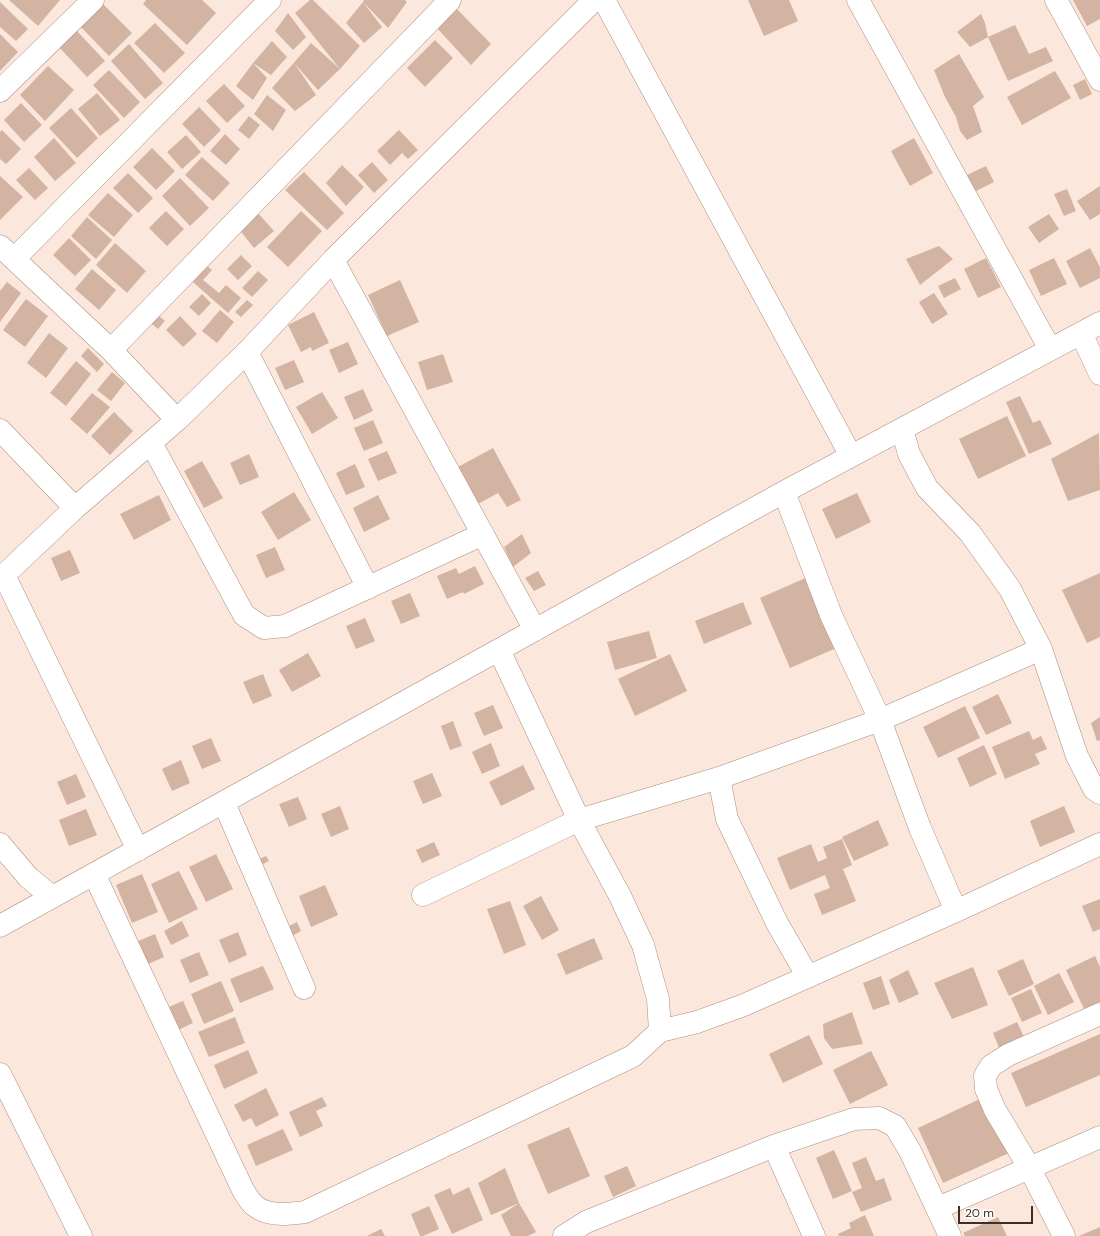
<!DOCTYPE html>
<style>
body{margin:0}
#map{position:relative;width:1100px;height:1236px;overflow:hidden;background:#fbe7dc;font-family:"DM Sans",sans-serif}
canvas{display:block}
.scale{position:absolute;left:958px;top:1206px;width:75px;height:18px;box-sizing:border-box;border:2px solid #3b2f28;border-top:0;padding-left:5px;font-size:12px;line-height:14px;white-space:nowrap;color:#3b2f28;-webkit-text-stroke:3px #fff;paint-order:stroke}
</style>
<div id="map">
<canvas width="1100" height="1236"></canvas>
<div class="scale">20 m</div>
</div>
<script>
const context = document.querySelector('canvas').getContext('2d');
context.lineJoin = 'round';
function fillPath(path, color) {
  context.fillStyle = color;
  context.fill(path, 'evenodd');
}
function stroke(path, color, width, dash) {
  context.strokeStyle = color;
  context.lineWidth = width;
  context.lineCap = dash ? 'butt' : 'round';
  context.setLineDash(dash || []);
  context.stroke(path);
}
const building = new Path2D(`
 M9,0h51l-22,26z
 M146,0h56l14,13 -29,32 -44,-41z
 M310,0h3l47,46 -20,23 -22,21 -24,-27 22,32 -21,16 -23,-23 39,-45 29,26 -45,-56z
 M364,0h41l2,2 -19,26 -25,-26z
 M748,0h41l9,21 -34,15z
 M1073,0h27v19l-13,7z
 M0,2l28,27 -12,12 -16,-14z
 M101,2l31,31 -23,23 -30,-31z
 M363,2l19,25 -18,16 -18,-20z
 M454,6l37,38 -20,21 -35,-38z
 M288,13l18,24 -13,13 -18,-19z
 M981,14l4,9 3,14 -18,10 -13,-15z
 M155,23l30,30 -21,20 -30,-30z
 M1015,25l14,29 17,-7 7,14 -45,20 -20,-44z
 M76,30l29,31 -18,16 -28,-30z
 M0,34l18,18 -18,19z
 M435,40l18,18 -28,29 -18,-19z
 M272,41l15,16 -16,18 -18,-12z
 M129,44l34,39 -18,16 -34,-38z
 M959,54l25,43 -11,9 9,26 -15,8 -7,-9 -4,-14 -11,-20 -11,-27z
 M253,63l14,15 -14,22 -17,-14z
 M48,66l26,24 -29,31 -25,-26z
 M109,70l31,32 -16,16 -31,-33z
 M1055,71l16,27 -49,27 -15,-28z
 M1085,79l7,15 -12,6 -7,-15z
 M224,84l21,22 -18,17 -21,-22z
 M97,93l23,27 -20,16 -22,-27z
 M267,95l19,15 -13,21 -19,-17z
 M21,103l21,22 -18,17 -20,-22z
 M199,107l22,23 -17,17 -22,-23z
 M71,108l27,30 -21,20 -28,-30z
 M249,116l11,9 -11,14 -11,-9z
 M2,130l19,19 -15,15 -6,-5v-27z
 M399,130l19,20 -10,9 -6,-6 -12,12 -13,-14z
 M225,134l15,15 -14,16 -16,-14z
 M186,135l15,17 -19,17 -15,-17z
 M54,138l22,25 -21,18 -21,-24z
 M914,138l19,35 -23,13 -19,-35z
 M152,148l23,23 -19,19 -23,-23z
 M202,157l28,26 -17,18 -28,-26z
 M372,162l16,18 -14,13 -16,-18z
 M342,165l22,22 -18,19 -20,-23z
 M986,166l8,16 -20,10 -9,-16z
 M29,168l19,20 -13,12 -19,-20z
 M304,172l40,41 -17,17 -42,-40z
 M128,173l25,25 -15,15 -25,-25z
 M0,176l23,21 -23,23z
 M180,178l29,30 -19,18 -28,-30z
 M1100,186v28l-10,6 -13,-19z
 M1067,189l9,22 -12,5 -10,-22z
 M108,193l25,22 -19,22 -26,-22z
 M166,211l18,18 -17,17 -18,-18z
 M301,211l21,20 -34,36 -21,-20z
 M257,212l17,19 -20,17 -16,-20z
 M1049,214l10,15 -20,14 -11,-16z
 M87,217l25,23 -16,19 -25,-23z
 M69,238l22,22 -16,16 -22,-21z
 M115,243l31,28 -19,22 -31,-28z
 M939,246l14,13 -33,26 -14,-26z
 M1090,248l10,19v11l-20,10 -14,-27z
 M241,255l11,11 -14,14 -11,-11z
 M986,258l15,29 -23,11 -14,-29z
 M1054,258l13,26 -26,12 -12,-26z
 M200,260l12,10 -9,10 16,13 7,-8 15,13 -13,15 -42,-37z
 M92,269l24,21 -17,20 -24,-21z
 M258,271l10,9 -16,17 -10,-9z
 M955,278l6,11 -17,9 -6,-12z
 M400,280l19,42 -32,14 -19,-41z
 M7,282l14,11 -21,29v-31z
 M934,293l14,21 -16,10 -13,-22z
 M202,294l9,9 -12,13 -10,-9z
 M26,299l22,17 -23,31 -22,-17z
 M247,300l6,5 -12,12 -6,-5z
 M220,310l14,12 -17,21 -15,-12z
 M155,312l10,9 -7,8 -10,-8z
 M314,312l15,31 -17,8 -1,-4 -10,5 -13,-27z
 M180,316l17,18 -14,13 -17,-17z
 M49,333l19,15 -22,30 -19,-15z
 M348,342l10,22 -19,9 -10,-23z
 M88,348l16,16 -7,8 -16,-16z
 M443,354l10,28 -26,8 -9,-28z
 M294,360l10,22 -19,8 -10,-22z
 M76,361l15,13 -25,32 -16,-13z
 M112,372l13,11 -14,18 -14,-11z
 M363,389l10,22 -19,9 -10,-23z
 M322,392l16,26 -26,16 -16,-27z
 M92,393l18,14 -23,27 -17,-15z
 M1020,396l13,27 7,-3 12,24 -23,10 -23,-52z
 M114,412l19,19 -23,24 -19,-19z
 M1007,416l19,40 -48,23 -19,-40z
 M373,420l10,23 -19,8 -10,-23z
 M1099,433l1,57 -32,11 -17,-42z
 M493,448l28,52 -14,7 -9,-14 -20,11 -20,-37z
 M387,451l10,22 -19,8 -10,-22z
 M249,454l10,23 -19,8 -10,-22z
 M202,461l21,37 -19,10 -20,-37z
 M355,464l10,23 -19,8 -10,-22z
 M294,492l17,28 -33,20 -17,-28z
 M857,493l14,29 -35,17 -14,-30z
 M159,495l12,25 -37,20 -14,-26z
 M378,495l12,24 -26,13 -11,-24z
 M522,534l9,19 -18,14 -9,-20z
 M275,547l10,23 -19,8 -10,-23z
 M70,550l10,23 -19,8 -10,-23z
 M475,566l9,18 -20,10 -1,-2 -16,7 -10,-23 19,-8 3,6z
 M538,571l8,14 -12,6 -9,-13z
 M1100,573v64l-13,6 -25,-53z
 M810,576l31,70 -51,22 -30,-70z
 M410,593l10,23 -19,8 -10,-23z
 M743,602l9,22 -48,20 -9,-23z
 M365,618l10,23 -19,8 -10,-23z
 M649,631l8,27 -42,12 -8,-28z
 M308,653l13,23 -29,16 -13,-22z
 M670,654l17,37 -52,25 -17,-37z
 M263,674l9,22 -19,8 -10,-22z
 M998,694l14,29 -26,12 -14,-28z
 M493,705l10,23 -19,8 -10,-23z
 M965,706l15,32 -42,20 -15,-31z
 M1100,717v23l-3,1 -6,-18z
 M453,721l9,25 -12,4 -9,-24z
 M1029,731l4,9 8,-4 6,13 -12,5 5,10 -35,15 -13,-32z
 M211,738l10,23 -19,8 -10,-23z
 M491,743l9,23 -18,8 -10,-22z
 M984,745l13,29 -27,13 -13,-29z
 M181,760l9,23 -18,8 -10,-22z
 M523,765l12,24 -34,17 -12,-24z
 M432,773l10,23 -19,8 -10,-23z
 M76,774l10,23 -19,8 -10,-23z
 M298,797l9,22 -18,8 -10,-23z
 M340,806l9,23 -18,8 -10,-23z
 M1064,806l11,26 -35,15 -10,-26z
 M86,809l11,26 -28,11 -10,-26z
 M878,820l11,25 -35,16 -12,-24z
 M842,839l10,26 -9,4 13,32 -34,14 -8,-21 16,-6 -5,-13 -35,15 -13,-32 34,-14 7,18 9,-4 -4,-11z
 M434,842l6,13 -18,8 -6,-13z
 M216,854l17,35 -27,13 -17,-35z
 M266,856l3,5 -8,4 -4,-5z
 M179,871l19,38 -29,14 -18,-39z
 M142,874l16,38 -26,11 -16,-38z
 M325,885l13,30 -27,12 -12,-31z
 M541,896l18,34 -17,10 -19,-34z
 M1100,899v30l-7,3 -11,-26z
 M510,901l16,44 -22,9 -17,-45z
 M182,921l7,15 -18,9 -7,-14z
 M297,922l4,9 -9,5 -5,-9z
 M238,932l9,23 -18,8 -10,-23z
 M155,934l9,23 -18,8 -10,-23z
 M594,938l9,21 -37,16 -9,-21z
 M199,952l10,23 -19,8 -10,-23z
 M1095,956l5,11v35l-16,7 -18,-39z
 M1023,959l11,25 -25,12 -12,-25z
 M263,966l11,23 -34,14 -10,-24z
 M973,967l15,38 -36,14 -18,-36z
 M908,970l11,24 -20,9 -10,-23z
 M1059,973l15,29 -26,13 -14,-29z
 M881,976l9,28 -17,6 -10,-27z
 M221,981l13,30 -30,13 -13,-30z
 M1031,989l11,24 -20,9 -11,-24z
 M183,1001l10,22 -19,9 -10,-23z
 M852,1012l11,32 -31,5 -8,-11 -1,-14z
 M235,1017l10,26 -36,14 -11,-25z
 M1017,1022l8,17 -25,11 -7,-17z
 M1100,1034v41l-74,32 -15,-34z
 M809,1035l14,29 -40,19 -14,-29z
 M248,1050l10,23 -34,16 -10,-24z
 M871,1051l17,34 -38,19 -17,-34z
 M266,1088l13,27 -23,12 -5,-9 -8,4 -9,-17z
 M322,1097l5,9 -11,5 7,15 -23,11 -11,-25z
 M984,1097l25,56 -66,30 -25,-55z
 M569,1127l21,49 -42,18 -21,-49z
 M283,1129l10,21 -37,16 -9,-21z
 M834,1150l18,41 -19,8 -17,-41z
 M866,1157l10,24 8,-3 8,22 -31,12 -9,-20 10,-4 -10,-25z
 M627,1166l9,20 -23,11 -9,-21z
 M505,1168l14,35 -28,12 -13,-32z
 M469,1187l14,33 -31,14 -18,-39 16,-7 3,7z
 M519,1203l17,29 -8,4h-17l-10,-21z
 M429,1206l10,23 -16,7h-3l-9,-22z
 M865,1215l9,21h-35l-1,-2 13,-6 -2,-5z
 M998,1217l9,19h-42l-2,-3z
 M1100,1227v9h-21z
 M381,1229l4,7h-18z`);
const minor = new Path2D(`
 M604,0l247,456
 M858,0l192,349
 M1056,0l44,80
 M0,91l93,-91
 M0,246l111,104 66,70
 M14,259l256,-259
 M333,260l202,370
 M1081,333l19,41
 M111,350l339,-350
 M247,352l121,236
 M902,429l7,25 18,34 43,45 40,56 31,60 36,107 17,33 6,4
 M0,430l75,78
 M151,443l93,172 20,13 21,-2 198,-92
 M784,492l47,123 49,105 40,108 36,83
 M4,575l134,275
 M0,579l75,-71 102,-88 70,-68 86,-92 261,-260
 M499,650l80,170 41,76 23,49 15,54 2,32
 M719,778l8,41 50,104 31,54
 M224,803l80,185
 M0,844l28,33 24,20
 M94,874l149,316c3,5 7,12 12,16 14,11 34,8 50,6l328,-156 27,-25 37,-9 47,-17 212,-94 144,-67
 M423,895l156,-75 140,-42 161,-58 161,-71
 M0,926l784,-434 316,-169
 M0,1074l81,162
 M774,1146l40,90
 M938,1208l162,-71
 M564,1236l22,-14 188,-76 80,-27 25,-1 16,8 15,25 40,85
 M1064,1236l-35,-69 -34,-57 -9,-21 -1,-13 6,-10 17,-11 92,-41`);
fillPath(building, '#d3b3a1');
stroke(minor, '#ad8f7d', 23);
stroke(minor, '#fff', 22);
</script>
